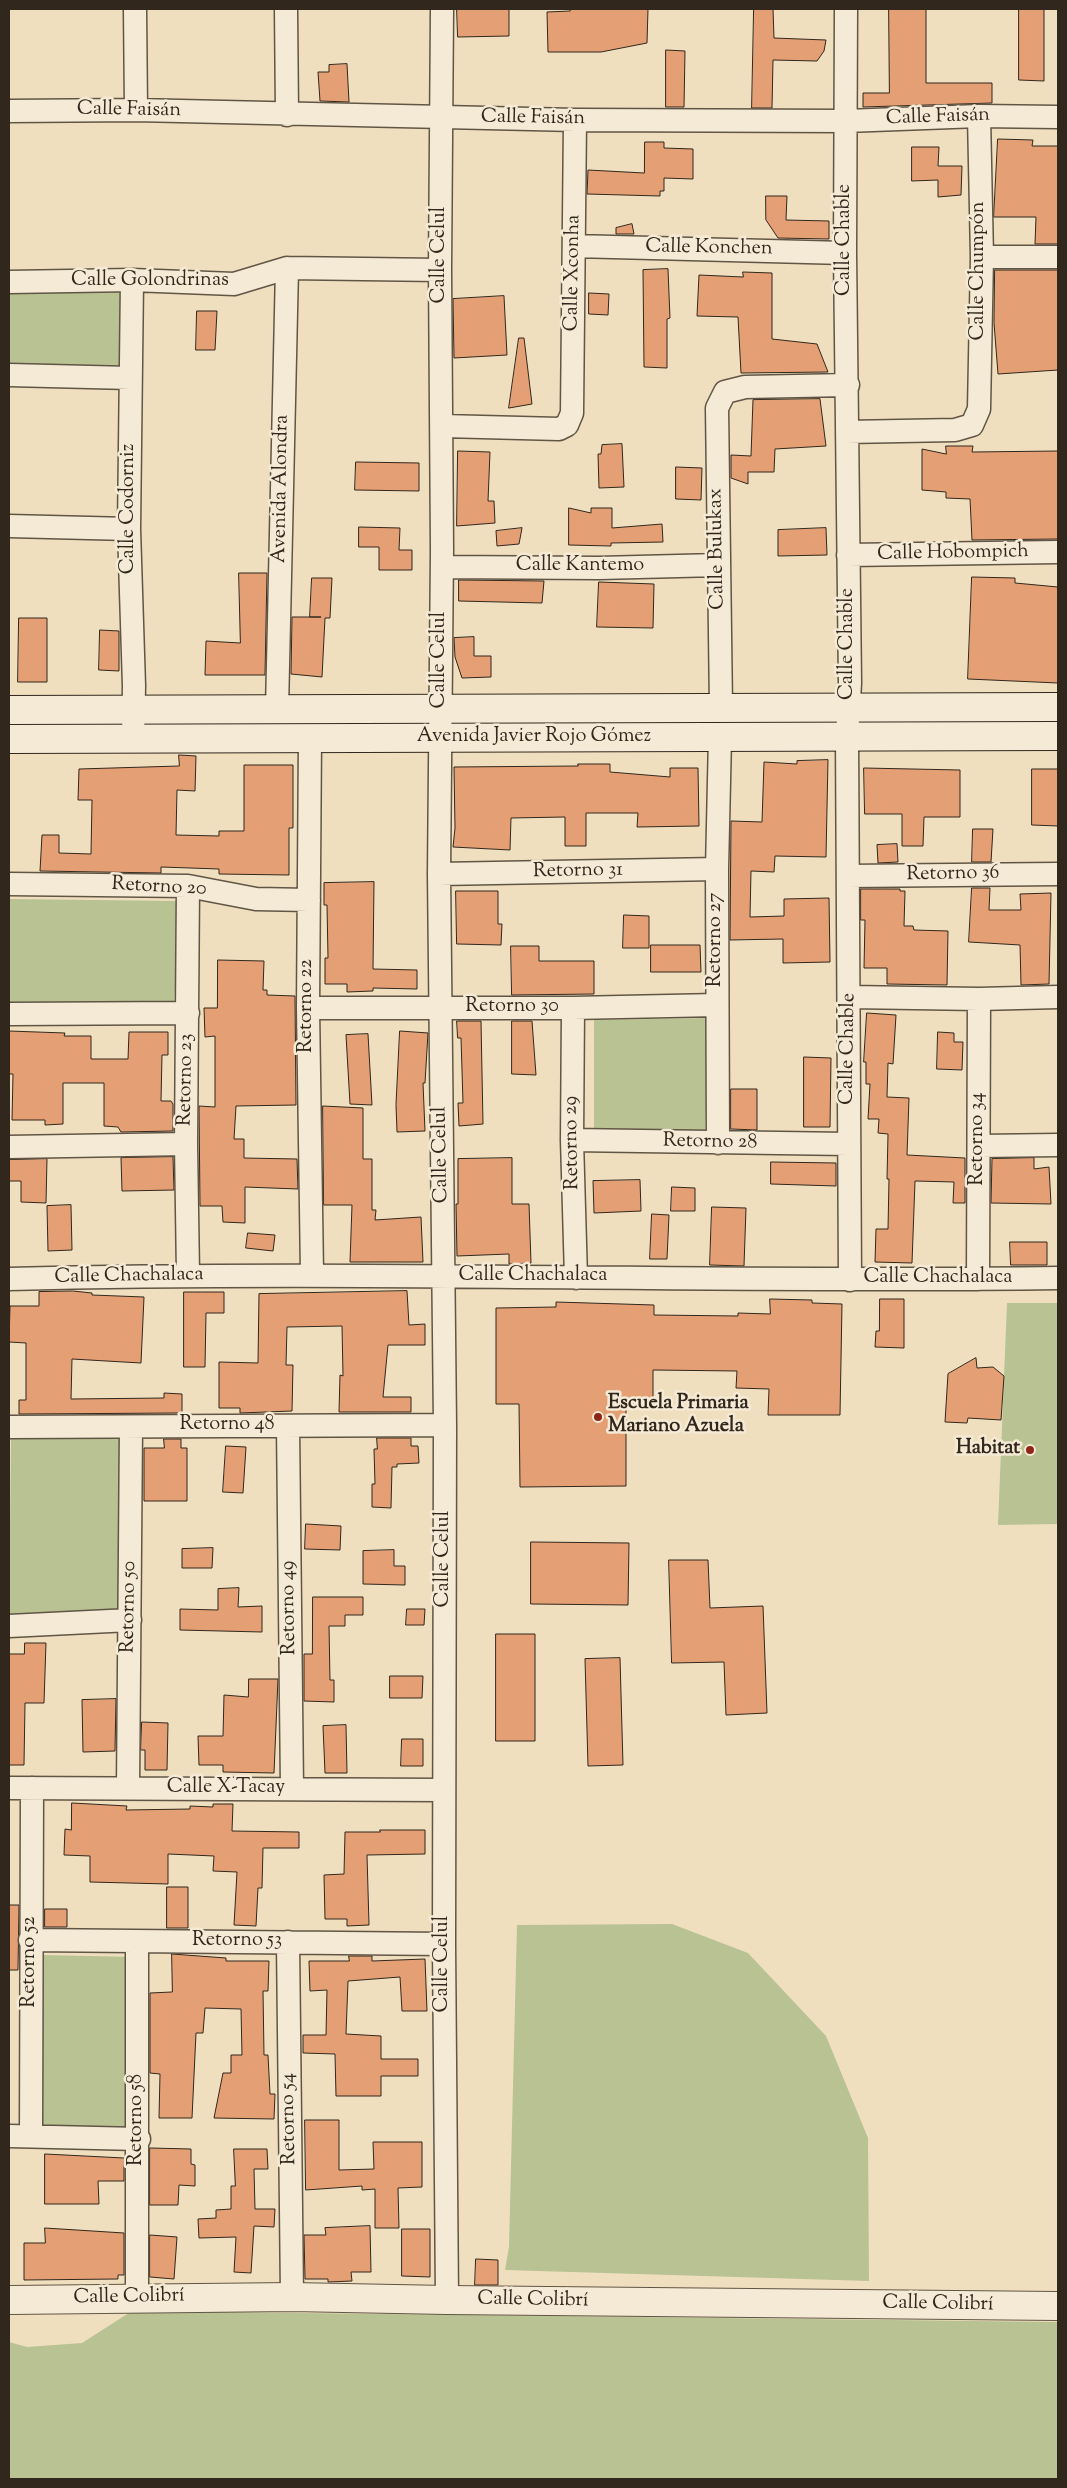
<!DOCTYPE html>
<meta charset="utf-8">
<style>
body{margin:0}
#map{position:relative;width:1067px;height:2488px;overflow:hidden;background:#f0dfbf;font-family:"Sorts Mill Goudy",serif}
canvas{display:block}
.frame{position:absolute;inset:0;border:10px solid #31271c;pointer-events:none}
</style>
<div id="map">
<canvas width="1067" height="2488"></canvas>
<div class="frame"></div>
</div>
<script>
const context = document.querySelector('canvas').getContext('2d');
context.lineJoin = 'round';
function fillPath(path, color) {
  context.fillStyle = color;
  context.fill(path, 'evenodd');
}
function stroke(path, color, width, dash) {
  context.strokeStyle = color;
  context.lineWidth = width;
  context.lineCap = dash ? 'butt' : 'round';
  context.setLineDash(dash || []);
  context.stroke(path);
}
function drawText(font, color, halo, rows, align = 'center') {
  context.font = font + ' "Sorts Mill Goudy",serif';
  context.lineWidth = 5;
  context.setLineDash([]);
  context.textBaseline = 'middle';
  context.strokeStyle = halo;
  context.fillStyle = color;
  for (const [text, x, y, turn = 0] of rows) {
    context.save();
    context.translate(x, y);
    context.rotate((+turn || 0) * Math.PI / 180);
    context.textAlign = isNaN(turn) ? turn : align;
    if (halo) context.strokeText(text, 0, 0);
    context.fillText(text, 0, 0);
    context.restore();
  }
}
const green = new Path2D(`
 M129,290l-2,80h-118v-78z
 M9,899l170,2 -5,107 -165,-5z
 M710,1018l-5,116 -111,-3v-111z
 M1007,1303h51v221l-60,1z
 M120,1436l3,173 -114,8 2,-179z
 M672,1924l76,29 78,83 42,102 1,143 -364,-11 4,-23 8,-322z
 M42,1955l95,2 -3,176 -96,-2z
 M132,2311l926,11v157h-1049v-137l18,5 55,-4z`);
const building = new Path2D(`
 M457,9h52v27l-51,1z
 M570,9h78l-1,34 -46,9h-53l-1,-40 23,-1z
 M754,9h19l1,29 52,2 -2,11 -7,10 -44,-1 -1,48h-20z
 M889,9h37v74h66v20l-129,4v-14h26z
 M1019,9h25v72l-25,-1z
 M666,50l19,1 -1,56h-18z
 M347,64l2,38 -29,-1 -2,-29h11v-7z
 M998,139l35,1 -1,6h26v98h-23l1,-27h-42z
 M645,142h19v6l29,1v30l-29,-1v13h-4v5l-73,-2 1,-24 56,3z
 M912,147h27l-1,19h24l-1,29 -23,2v-17l-26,1z
 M766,196h21l-1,24 43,1v18l-51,-1 -12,-18z
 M632,224l2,10h-18v-6z
 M668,269l2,49 -3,1v49l-23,-1 -1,-97z
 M995,270h63v100l-60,4 -4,-51z
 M743,272l29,1v66l45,5 11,28 -87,1 -3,-56 -41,-1 2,-41 44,2z
 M589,293l20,1 -1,21 -19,-1z
 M504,296l3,59 -53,3 -1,-59z
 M197,311h20l-2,39h-19z
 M519,338h5l8,66 -23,4z
 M820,399l6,47 -51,3 -1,23h-26v12l-17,-6v-23l20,1 2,-56z
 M622,444l2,43 -25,1 -1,-34h3l1,-9z
 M946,446h27l-1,6 86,-1v88l-86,1 -2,-41 -24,-1v-6l-24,-2v-41l24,5z
 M458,451l32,1 -2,49h6l1,22 -38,3z
 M356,462l63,1v28l-64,-1z
 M676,467l26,1 -1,32 -25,-1z
 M569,508l22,5v-5h21v20l50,-4 1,18 -52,1v3l-42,-1z
 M359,527l41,1 -1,22h13v20h-33v-23h-20z
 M522,528l-3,16 -22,2 -1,-15z
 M826,528l1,27 -49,1v-26z
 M239,573h28l-2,102h-60l1,-34 34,2z
 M972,577l43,1v5l43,4v96l-90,-4z
 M312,578h20l-2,40h-5l-3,59 -31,-3 1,-57h29h-11z
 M459,580l85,1 -2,22 -83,-2z
 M599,582l55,2 -1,44 -56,-1z
 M19,618h28v64h-29z
 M100,630l19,1v40l-20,-1z
 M474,637v19h17v21l-29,1 -7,-21 -1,-19z
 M179,755l17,1 -1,35 -18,-1 -1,45 43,1v-5h25v-66h49v63h-4v47l-70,-1v-5l-58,-2v6l-121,-2 2,-36h17v18l32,1 1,-54h-14l1,-31 100,-3z
 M828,760l-2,97 -51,-1 -1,16 -23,-1 -1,46 34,-1v-17l45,-1 1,64 -47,1v-24l-53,1 1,-119 31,1 2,-60 33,2v-3z
 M578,764h32v8l60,5v-9h28l1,58 -62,1 1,-14h-52v33h-21v-29l-54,1 -1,32 -57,-3 2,-19 -1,-61 124,-1z
 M864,768l96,2v47h-36l-1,29h-21v-32h-37z
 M1032,769h26v57l-26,-1z
 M973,829h20l-2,33h-19z
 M897,844l1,18 -20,1 -1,-18z
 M374,882l-1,87 44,1v19l-44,-1v3l-26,1v-8h-22v-26h3l-1,-53h-3v-22z
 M972,888h18l-1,22h32l-1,-16 31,-1 -2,91 -28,1 -1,-40 -51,-3z
 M861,889h39v2h5l-1,35h9l1,4 34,1 -1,54 -60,-1v-16h-23l1,-48h-4z
 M456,891h42v33h4l-1,21 -44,-1z
 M624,915l25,1v32h-26z
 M651,945h49l1,27h-50z
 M511,946h28v15h55v33l-82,1z
 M218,960l46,1 -1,29h4v5l28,1 1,109 -60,1 -2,33h10v19l53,1 1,30 -53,-2v36l-22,-1 -1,-16h-22l-1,-100 16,1v-71l-10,1 -1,-29h13z
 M867,1013l29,2 -3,49 -5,-1 -1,34 22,1 -2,57 58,3v45h-12l1,-21 -39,-1 -3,82 -37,-1 1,-33h12l1,-50h-2l1,-45 -10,-1 1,-14h-11l2,-35h-4v-22h-2z
 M457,1021h24l2,103 -24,2 -1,-23h5l-2,-65h-3z
 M512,1021h20l4,54 -24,-1z
 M9,1031l56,2 -1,3h27v23h37l1,-27h39v23h-6l-1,46h10l2,3v27l-52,1 -3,-5 -14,-1v-43h-41v41l-18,1v-5h-33l1,-46h-4z
 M400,1031l28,2 -3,50h-2l2,48 -28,1 -1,-27z
 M938,1032l16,1v9h9l-1,28 -25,-1z
 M368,1034l4,71 -22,-1 -4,-69z
 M804,1057l27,1 -1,69h-26z
 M731,1089h26v41l-26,-1z
 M323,1106l40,2v51h9v51h4l-1,10 46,-3 2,45h-73l2,-57h-28z
 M173,1157l1,33 -52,1 -1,-33z
 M512,1158v46h17l2,59 -22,1v-10l-52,2 -1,-52h2v-45z
 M1034,1158v11l15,-2 2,37 -60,-1 1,-44z
 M47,1159l-1,44 -25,-1v-21h-12v-21z
 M771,1162l65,1v23l-65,-2z
 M640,1180l1,31 -47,2 -1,-32z
 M672,1187l23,1v23h-24z
 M71,1205l1,45 -24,1 -1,-45z
 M712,1207l34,1 -2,58 -34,-1z
 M652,1214l17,1 -2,44h-17z
 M248,1233l27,2 -2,16 -27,-3z
 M1010,1242h37v23h-36z
 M73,1291l19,2v2l52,2 -3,66 -69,-4 -1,40 93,-1v-5l18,1v19l-163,1v-14h7v-57l-17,-1 1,-36h29v-14z
 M407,1291l2,34 16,-1v21h-37l-5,52h28v15h-72l1,-37 3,1 -1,-50 -55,1 -1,38h7l-1,46 -52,2v-5h-21v-46l39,1 1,-69z
 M184,1292h40v21h-18l-1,54h-21z
 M770,1299l42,1v3l30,1 -2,111h-72l1,-26 -33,-1 1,-17 -84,-1v34l-27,-1v83l-106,1 -1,-83h-23v-96l60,-1v-5l98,3v10l84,1v-3l32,1z
 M880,1299h24v49l-29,-1 1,-16h3z
 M976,1358l1,10 16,-1 11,9 -3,44 -33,-2 -1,5 -22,-1 3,-48z
 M377,1438h34v8h7l1,17 -22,1v3h-5l-1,41 -19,-1v-23h3l-1,-35h3z
 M164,1439h17v9h6v53h-43v-53h20z
 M226,1446l20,1 -3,46 -20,-1z
 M306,1524l35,2 -1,24 -35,-1z
 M531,1542l98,1 -1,62 -97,-1z
 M213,1548l-1,20h-30v-19z
 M394,1550v16h11v19l-42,-1v-33z
 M669,1560h39l2,48 53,-2 4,107 -41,2 -2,-53 -52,1z
 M239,1588l-1,19 24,-1v26l-82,-2v-21l38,1v-21z
 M313,1597h50v18h-18v11h-16l1,54h4v22l-30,-1v-47h8z
 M407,1609h18l-1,16h-18z
 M496,1634h39v107h-39z
 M25,1643h21l-2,60h-19l-1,62h-15v-111h15z
 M620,1658l3,107 -35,1 -3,-107z
 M390,1676h33l-1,22h-32z
 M249,1679h29l-4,94 -51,-1v-7h-24l-1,-29h25l1,-41 24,2z
 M116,1699l-1,52 -32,1 -1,-52z
 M142,1722l26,1 -1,47h-22v-20h-4z
 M346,1725l1,48h-22l-2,-47z
 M402,1739h21v27h-22z
 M72,1803l55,3 -1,4 64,-1v-3l23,1v-3h20l-1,27 67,1v16h-36l-1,40h-4l-2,38 -22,-1 3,-53 -24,-1 1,-15 -46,-2v30l-78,-2v-26l-26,-1 1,-26 6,1z
 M380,1830h45v24l-58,1 2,70 -22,1v-7h-22l-1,-44 20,-1 1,-42h35z
 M167,1887h21v41h-21z
 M9,1905h10l-1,65h-9z
 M45,1909h22v18h-22z
 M172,1954l54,4v3h43l-1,30h-5l1,64h4l2,39h5l-1,25 -60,-1 9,-45h8v-18h11l-1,-46 -36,-1 -2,25h-7l-4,85h-33l1,-44 -10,-1v-80l22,-1z
 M349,1956h23v5l53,-2 2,52h-25l-2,-34 -52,4 -2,53 35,2v23h37v17h-37v20h-45l-1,-42 -32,-1v-18h23l1,-45 -17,1 -1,-30h40z
 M305,2120h34v50l35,-1 -1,-27h49v45l-24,1 1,40h-24v-39l-13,1v-4l-56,4z
 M150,2148l41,1v15l4,1v21l-16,-1 -1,20h-28z
 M234,2149h33l1,20h-14l1,40h20l-1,18 -20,-1 -3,47 -17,-1 2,-35 -37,1 -1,-19 18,-1v-8l15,-1v-23h4z
 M45,2154l79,4v23h-26l1,23h-54z
 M370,2226l1,46h-20l1,9 -24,1v-3h-23l-1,-44h22l-1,-7z
 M45,2228l79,5v42h-6v4l-94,1v-37h21z
 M402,2229h28v48l-28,-1z
 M150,2235l27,2 -3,42 -24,-2z
 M476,2259l22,1v25h-23z`);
const minor = new Path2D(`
 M135,9l1,101
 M286,9l1,106
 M442,9l-2,261 2,280 -3,324 6,551 -1,519 3,356
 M846,9l-1,244 5,430 -3,54 3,543
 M9,111l127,-1 439,10 271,1 133,-5 79,1
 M574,246l271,7
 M982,257h76
 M132,280l-3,249 5,157 -1,53
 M9,282l123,-2 102,4 53,-16 153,2
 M9,375l121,3
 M443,426l116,3 8,-4 5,-12 3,-293
 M847,432l108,-2 17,-5 7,-16 3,-152 -3,-141
 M9,526l120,3
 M848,555l210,-3
 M442,567l157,1 119,-3
 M721,708l-4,-300 8,-16 20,-5 103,-2
 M277,709l10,-441
 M310,738l-2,270 4,266
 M439,874l278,-5
 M848,876l210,-2
 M9,884l179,2 68,13 53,1
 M188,886l-2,258 2,131
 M850,997l129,2 79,-2
 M308,1008h265l144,-3
 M573,1008l-1,132 4,138
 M9,1014l179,-1
 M572,1140l276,4
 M718,1143l-1,-274 3,-132
 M980,1146l78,-1
 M9,1147l177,-3
 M9,1279c350,-9 699,4 1049,-1
 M978,1279l1,-280
 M288,1426l4,363
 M9,1427l436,-2
 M9,1626l121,-6
 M9,1788l435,2
 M128,1788l3,-361
 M30,1940l414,4
 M288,1942l4,355
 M137,1943v355
 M31,2135l1,-347
 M9,2136l130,3`);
const tertiary = new Path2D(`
 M9,2300l283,-3 155,3 611,6`);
const secondary = new Path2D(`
 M9,710l1049,-3
 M9,739l1049,-3`);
const markers = [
 [598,1417,5,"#8f2418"],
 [1030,1450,5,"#8f2418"]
];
const streetNames = [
 ["Calle Faisán",129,111,1],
 ["Calle Faisán",938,118,-2],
 ["Calle Faisán",533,119,1],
 ["Calle Chable",846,240,-90],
 ["Calle Konchen",709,249,1],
 ["Calle Celul",441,255,-90],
 ["Calle Chumpón",980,271,-90],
 ["Calle Xconha",574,273,-89],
 ["Calle Golondrinas",150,282],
 ["Avenida Alondra",282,489,-89],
 ["Calle Codorniz",130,509,-90],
 ["Calle Bulukax",718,549,-91],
 ["Calle Hobompich",953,554,-1],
 ["Calle Kantemo",580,567],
 ["Calle Chable",849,644,-90],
 ["Calle Celul",441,660,-90],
 ["Avenida Javier Rojo Gómez",534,738],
 ["Retorno 31",578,872,-1],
 ["Retorno 36",953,875,-1],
 ["Retorno 20",159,888,3],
 ["Retorno 27",717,940,-90],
 ["Retorno 22",308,1006,-90],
 ["Retorno 30",512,1008],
 ["Calle Chable",849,1049,-89],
 ["Retorno 23",187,1080,-89],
 ["Retorno 34",979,1139,-90],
 ["Retorno 29",573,1143,-91],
 ["Retorno 28",710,1143,1],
 ["Calle Celul",442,1155,-91],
 ["Calle Chachalaca",129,1277,-1],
 ["Calle Chachalaca",533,1277],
 ["Calle Chachalaca",938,1279],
 ["Retorno 48",227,1426],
 ["Calle Celul",445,1559,-90],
 ["Retorno 50",130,1607,-89],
 ["Retorno 49",290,1608,-91],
 ["Calle X-Tacay",226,1789],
 ["Retorno 53",237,1942],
 ["Retorno 52",31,1962,-90],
 ["Calle Celul",444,1964,-90],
 ["Retorno 54",290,2119,-91],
 ["Retorno 58",138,2120,-90],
 ["Calle Colibrí",129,2298,-1],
 ["Calle Colibrí",533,2301,1],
 ["Calle Colibrí",938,2305,1]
];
const poiNames = [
 ["Escuela Primaria",608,1405],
 ["Mariano Azuela",608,1428],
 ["Habitat",1020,1450,"right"]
];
fillPath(green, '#b8c293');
fillPath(building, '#e49f75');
stroke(building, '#31271c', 1);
stroke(minor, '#615545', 25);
stroke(tertiary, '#615545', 30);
stroke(secondary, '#31271c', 30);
stroke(minor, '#f5ead5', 22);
stroke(tertiary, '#f5ead5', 28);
stroke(secondary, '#f5ead5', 28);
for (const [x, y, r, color] of markers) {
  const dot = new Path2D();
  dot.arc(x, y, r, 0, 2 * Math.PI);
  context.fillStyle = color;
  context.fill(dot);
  stroke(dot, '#f5ead5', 2);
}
drawText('20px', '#31271c', '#f5ead5', streetNames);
drawText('bold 20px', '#31271c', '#f5ead5', poiNames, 'left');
</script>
